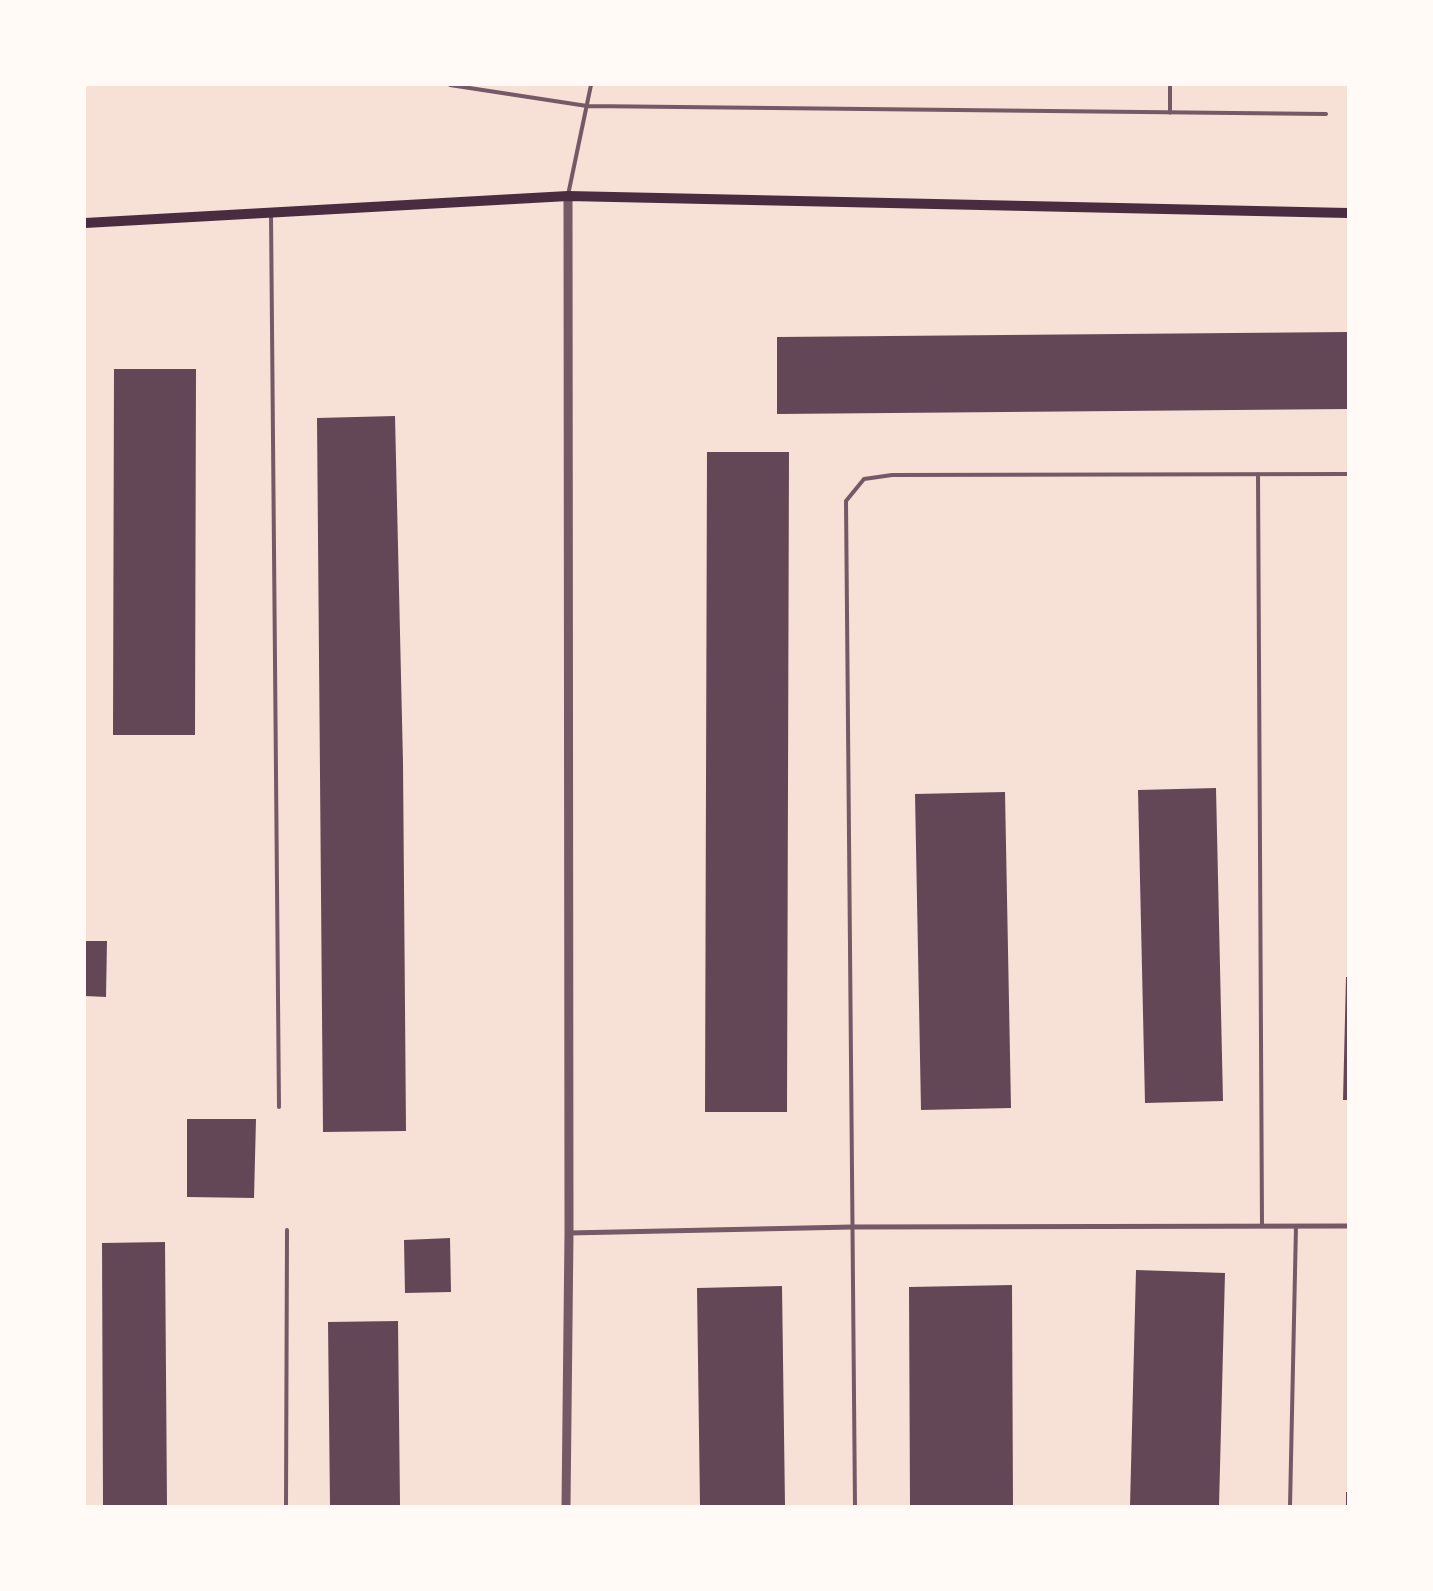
<!DOCTYPE html>
<style>
body{margin:0}
#map{position:relative;width:1433px;height:1591px;overflow:hidden;background:#f7e1d7;font-family:"Noto Sans",sans-serif}
canvas{display:block}
.frame{position:absolute;inset:0;border:86px solid #fffaf5;pointer-events:none}
</style>
<div id="map">
<canvas width="1433" height="1591"></canvas>
<div class="frame"></div>
</div>
<script>
const context = document.querySelector('canvas').getContext('2d');
context.lineJoin = 'round';
function fillPath(path, color) {
  context.fillStyle = color;
  context.fill(path, 'evenodd');
}
function stroke(path, color, width, dash) {
  context.strokeStyle = color;
  context.lineWidth = width;
  context.lineCap = dash ? 'butt' : 'round';
  context.setLineDash(dash || []);
  context.stroke(path);
}
const building = new Path2D(`
 M1348,332v77l-571,5v-77z
 M114,369h82l-1,366h-82z
 M395,416l8,347 3,368 -83,1 -6,-714z
 M707,452h82l-2,660h-82z
 M1216,788l7,313 -78,2 -7,-313z
 M1005,792l6,316 -90,2 -6,-316z
 M85,941h22l-1,56 -21,-1z
 M1346,977h2v123h-5z
 M187,1119h69l-2,79 -67,-1z
 M450,1238l1,54 -46,1 -1,-53z
 M165,1242l2,264h-64l-1,-263z
 M1136,1270l89,3 -6,233h-89z
 M1012,1285l1,221h-103l-1,-219z
 M782,1286l3,220h-85l-3,-218z
 M398,1321l2,185h-70l-2,-184z
 M1346,1492h2v14h-2z`);
const service = new Path2D(`
 M450,85l137,21 739,8
 M1170,113v-28
 M568,195l23,-110
 M271,215l8,892
 M1258,474l4,752
 M286,1506l1,-276
 M855,1506l-9,-1005 18,-22 28,-4 456,-1
 M1290,1506l6,-280`);
const minor = new Path2D(`
 M569,1233l283,-6 496,-1`);
const tertiary = new Path2D(`
 M566,1506l3,-273 -1,-1037`);
const secondary = new Path2D(`
 M85,223l483,-27 780,17`);
fillPath(building, '#644757');
stroke(service, '#755966', 4);
stroke(minor, '#755966', 5);
stroke(tertiary, '#755966', 9);
stroke(secondary, '#4a2c40', 10);
</script>
